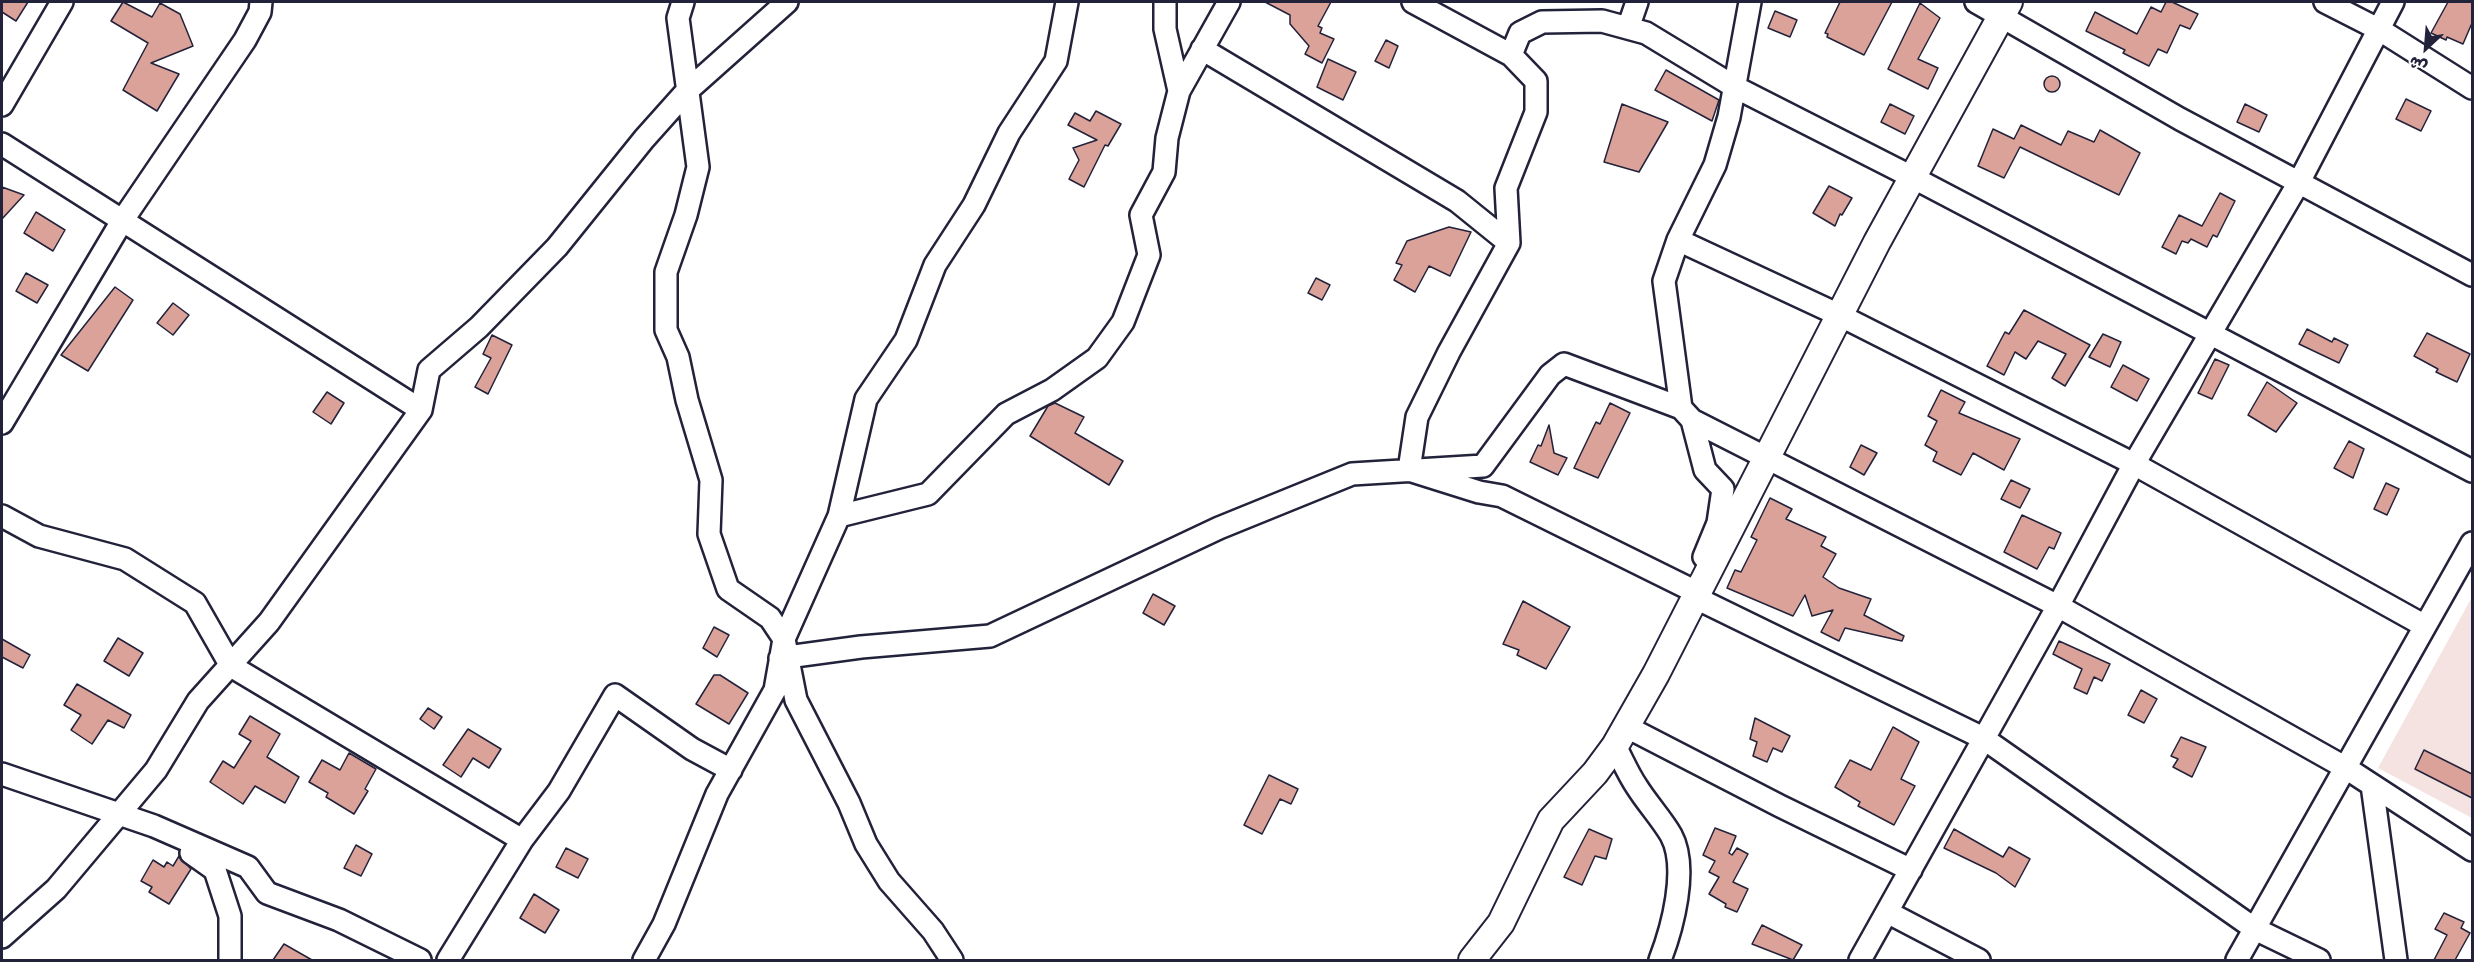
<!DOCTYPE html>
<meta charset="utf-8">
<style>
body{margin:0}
#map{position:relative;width:2474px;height:962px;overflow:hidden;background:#fff;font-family:"Shantell Sans","Playpen Sans Arabic",sans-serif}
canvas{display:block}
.frame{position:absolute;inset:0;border:3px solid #22223b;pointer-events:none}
.north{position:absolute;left:2396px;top:18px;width:60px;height:60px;-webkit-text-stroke:4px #fff;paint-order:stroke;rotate:206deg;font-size:16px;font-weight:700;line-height:24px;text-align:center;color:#22223b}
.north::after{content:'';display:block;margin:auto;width:21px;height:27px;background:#22223b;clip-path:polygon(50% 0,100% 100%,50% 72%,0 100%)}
</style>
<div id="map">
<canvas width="2474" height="962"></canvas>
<div class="frame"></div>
<div class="north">ش</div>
</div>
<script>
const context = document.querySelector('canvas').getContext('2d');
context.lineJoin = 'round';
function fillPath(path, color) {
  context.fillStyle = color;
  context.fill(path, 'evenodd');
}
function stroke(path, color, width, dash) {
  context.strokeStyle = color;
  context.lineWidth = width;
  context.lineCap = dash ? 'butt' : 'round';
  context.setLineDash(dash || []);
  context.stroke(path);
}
const built = new Path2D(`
 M2472,597v221l-94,-50z`);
const building = new Path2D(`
 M2,2h26l-12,19 -14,-9z
 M123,2l29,15 8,-14 20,11 13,32 -42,17 28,11 -22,37 -34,-21 25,-47 -37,-22z
 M1265,2h66l-13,24 4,2 -2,5 14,6 -12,24 -17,-9 4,-8 -19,-22v-9z
 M1840,2h52l-28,53 -37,-18 1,-3 -3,-1z
 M2166,2h6l26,12 -8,15 -10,-4 -13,28 -9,-4 -9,17 -26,-13 2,-3 -39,-19 9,-19 42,22 14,-27 10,5z
 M2448,2h24v21l-9,21 -16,-7 -1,3 -15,-7z
 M1920,3l20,15 -22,41 20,9 -10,21 -40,-20z
 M1775,11l22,9 -7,17 -22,-9z
 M1386,40l12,6 -9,22 -14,-7z
 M1328,59l28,13 -13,28 -26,-13z
 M1666,70l53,30 -7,21 -57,-31z
 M2044 84a8 8 0 1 1 16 0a8 8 0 1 1-16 0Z
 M2406,99l25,12 -10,20 -25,-12z
 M1622,104l46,18 -29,50 -35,-10z
 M1890,104l24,12 -9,18 -24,-12z
 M2245,104l22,11 -8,17 -22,-10z
 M1096,111l25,13 -13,22 -3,-1 -21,42 -15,-8 10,-19 -6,-12 24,-8 -29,-15 7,-12 15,8z
 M2021,125l40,20 7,-14 26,11 6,-12 40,23 -21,42 -99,-48 -16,31 -26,-12 15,-37 21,10z
 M1829,186l23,12 -10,17 -2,-1 -5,12 -22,-13z
 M2,187l22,8 -22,24z
 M2220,193l15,8 -18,36 -4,-2 -6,12 -16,-8 -3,4 -6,-2 -6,13 -14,-7 17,-32 23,11z
 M36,212l29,18 -12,21 -29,-18z
 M1449,227l22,5 -21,44 -21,-10 -14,26 -21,-12 8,-15 -6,-2 11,-22z
 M26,273l22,12 -11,18 -21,-12z
 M1316,278l14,7 -8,15 -14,-7z
 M115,287l18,13 -45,71 -27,-16z
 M173,303l16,12 -16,20 -16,-12z
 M2024,310l66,35 -25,41 -13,-8 14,-24 -28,-13 -12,18 -11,-7 -11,23 -17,-9 18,-34 4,2z
 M2307,329l25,13 2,-4 14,7 -9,18 -40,-19z
 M2427,333l43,21 -13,28 -21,-10 2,-3 -24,-13z
 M2103,334l18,8 -11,25 -21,-10z
 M492,335l20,10 -24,49 -13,-7 16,-29 -8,-4z
 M2215,359l14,6 -17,34 -14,-6z
 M2123,365l26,14 -12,22 -26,-14z
 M2267,382l30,21 -21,29 -28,-17z
 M1941,390l24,12 -6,11 61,26 -16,31 -31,-17 -12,22 -28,-14 4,-9 -12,-7 12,-24 -9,-5z
 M327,392l17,11 -13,21 -18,-12z
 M1055,403l29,14 -9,16 48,28 -14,24 -79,-49 18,-30z
 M1610,403l20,10 -32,65 -24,-10 22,-46 4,2z
 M1549,425l5,28 13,5 -9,17 -28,-13 8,-17 3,1z
 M2349,441l15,8 -11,29 -19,-10z
 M1861,445l16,8 -13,22 -14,-8z
 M2011,480l19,9 -10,19 -19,-9z
 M2386,483l13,6 -12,26 -13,-6z
 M1770,498l22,11 -6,10 40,18 -5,9 15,8 -13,23 16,11 32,11 -7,16 40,21 -2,5 -57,-13 -6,13 -18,-9 12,-22 -21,6 -7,-21 -12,21 -66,-28 8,-18 6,2 16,-32 -6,-3z
 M2022,515l39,18 -7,16 -5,-2 -12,22 -33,-17z
 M1153,594l22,12 -11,19 -21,-12z
 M1523,601l47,26 -24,42 -29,-14 2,-5 -16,-6z
 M714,627l15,8 -12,22 -14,-9z
 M118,638l25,15 -14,23 -25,-15z
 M2,639l28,16 -7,13 -21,-11z
 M2059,641l51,23 -8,17 -8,-4 -7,17 -13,-6 8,-19 -29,-15z
 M714,675h6l28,18 -19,31 -33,-20z
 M77,684l54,31 -7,13 -16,-8 -16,24 -21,-14 10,-15 -17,-10z
 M2141,690l16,9 -13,24 -16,-8z
 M428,708l14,9 -8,12 -14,-10z
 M250,716l30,18 -13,23 32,20 -14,26 -30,-17 -12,18 -33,-22 13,-21 11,7 17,-27 -12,-7z
 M1755,718l35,18 -8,16 -9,-4 -6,14 -14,-6 4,-14 -7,-3z
 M1893,727l26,15 -18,37 14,7 -21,39 -36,-19 2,-4 -25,-15 15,-27 21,10z
 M468,729l33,20 -12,19 -16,-10 -12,19 -18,-12z
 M2181,737l25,10 -14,30 -19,-10 5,-8 -7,-3z
 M2424,750l48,24v24l-57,-29z
 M349,753l27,16 -11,20 3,2 -14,23 -28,-17 2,-4 -19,-11 13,-22 18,10z
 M1269,775l29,14 -7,15 -11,-5 -18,35 -18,-9z
 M1715,828l21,8 -7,17 3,2 5,-7 11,6 -15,28 15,7 -11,23 -12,-5 1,-3 -17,-10 10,-17 -10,-5 6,-11 -12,-6z
 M1589,829l23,10 -6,20 -11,-3 -13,29 -18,-8z
 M1954,829l49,28 6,-10 21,12 -15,28 -19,-14 -52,-25z
 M356,845l16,9 -11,22 -17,-8z
 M566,848l22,11 -10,19 -22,-11z
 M179,856l12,13 -22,35 -20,-12 3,-5 -11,-6 12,-21 11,7 3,-5 6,4z
 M534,894l25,16 -14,23 -25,-15z
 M2444,913l20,9 -3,6 9,5 -15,27h-21l13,-25 -12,-6z
 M1762,925l40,20 -9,15 -41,-16z
 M284,944l28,16h-39z`);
const minor = new Path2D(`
 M683,2l-5,16 20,149 -12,48 -20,57v58l12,27 9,43 24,80 -2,54 19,55 42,29 14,21 12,61 53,103 17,41 23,37 44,50 19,29
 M1165,2v27l14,62
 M1750,2l-21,115 -14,48 -37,75 -14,41 17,127 11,12 366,186 288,162 126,82
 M1976,2l204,117 292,156
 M2325,2l55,28 92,58
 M1628,28l9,-26
 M1202,49l255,152 52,42
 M1511,55l9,-22 22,-11 60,-1 44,12 89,54 177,90 560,294
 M2,105l60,-103
 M2,144l419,266
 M1678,240l161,75 295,149 291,162
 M1692,420l13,50 18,19 -5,34 -14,34
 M2,423l120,-202 123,-181 15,-28 1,-10
 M1409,470l70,22 23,4 188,93 4,8 289,141 272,191 64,31
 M1409,470l8,-53 32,-65 60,-109 -3,-55 30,-76v-31l-25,-26 -98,-53
 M2,516l37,20 86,23 70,44 36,63 291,174
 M839,516l89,-22 78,-80 46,-24 45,-32 26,-36 26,-67 -8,-40 23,-43 3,-34 12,-47 50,-89
 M780,658l81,-11 129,-11 229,-108 133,-54 131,-8 67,-91 14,-11 117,44
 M1625,726l155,80 131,64
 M1620,735l-5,11c7,13 13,28 22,41 10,16 24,31 34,48 18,33 1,94 -11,125
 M2,774l152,52 94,41 19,26 72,27 81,40
 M2372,785l24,175
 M191,853l24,17 15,46v44
 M1887,912l92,48
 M2,937l54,-48 100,-119 42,-69 71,-79 152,-212 8,-40 50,-43 78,-80 87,-108 42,-47 101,-90
 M448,960l74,-120 37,-49 56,-96 77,54 39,21
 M644,960l20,-36 53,-130 58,-104 9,-51 55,-123 27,-117 40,-59 29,-75 39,-60 35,-72 47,-72 11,-59
 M1860,960l198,-354 76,-142 164,-280 95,-182
 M2237,960l235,-417`);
const tertiary = new Path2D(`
 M1472,960l29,-37 50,-103 44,-47 20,-27 41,-72 221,-432 132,-240`);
fillPath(built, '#f4e3e0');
fillPath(building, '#dba299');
stroke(building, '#22223b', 1.5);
stroke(minor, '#22223b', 26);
stroke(tertiary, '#22223b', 30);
stroke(minor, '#fff', 21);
stroke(tertiary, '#fff', 26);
</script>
